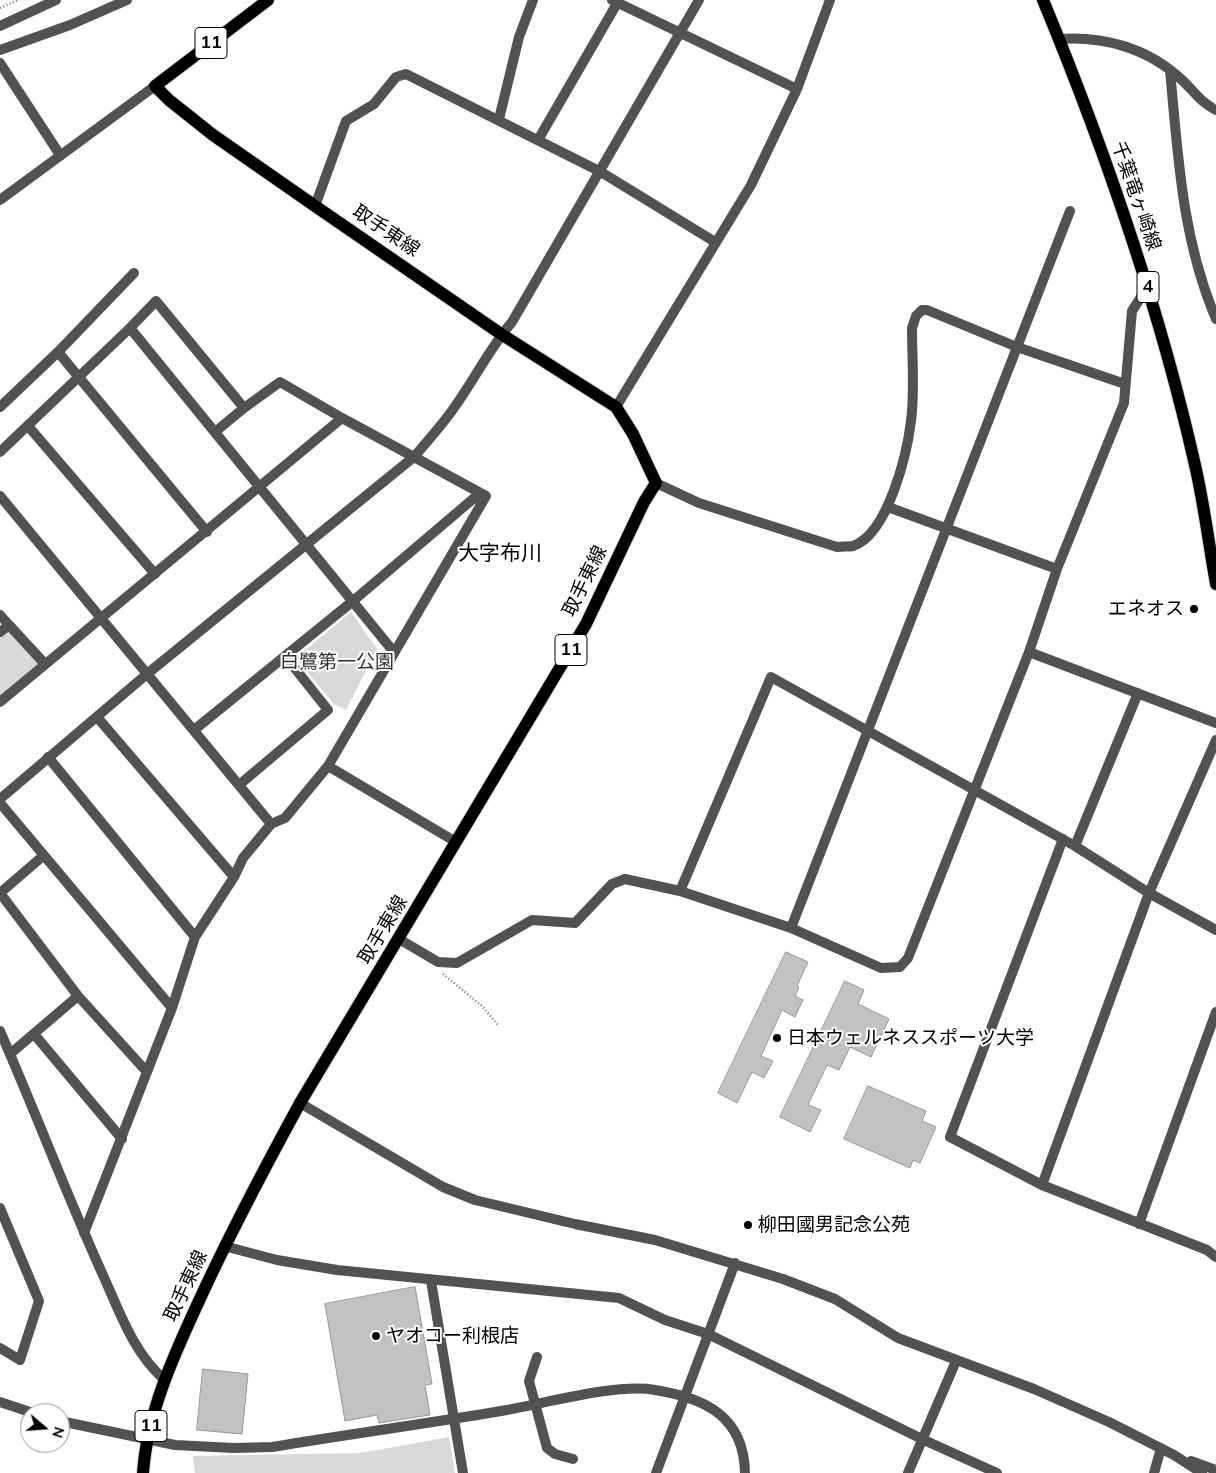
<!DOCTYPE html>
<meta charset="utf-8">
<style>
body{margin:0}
#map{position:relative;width:1216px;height:1473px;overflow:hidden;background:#fff;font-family:Mulish,sans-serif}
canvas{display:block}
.north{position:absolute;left:20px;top:1403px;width:50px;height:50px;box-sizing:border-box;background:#fff;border:1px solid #999;border-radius:50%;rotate:108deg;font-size:14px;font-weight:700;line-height:20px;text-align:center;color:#000}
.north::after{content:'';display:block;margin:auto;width:18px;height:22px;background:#000;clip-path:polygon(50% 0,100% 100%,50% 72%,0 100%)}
</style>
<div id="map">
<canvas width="1216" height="1473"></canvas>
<div class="north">N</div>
</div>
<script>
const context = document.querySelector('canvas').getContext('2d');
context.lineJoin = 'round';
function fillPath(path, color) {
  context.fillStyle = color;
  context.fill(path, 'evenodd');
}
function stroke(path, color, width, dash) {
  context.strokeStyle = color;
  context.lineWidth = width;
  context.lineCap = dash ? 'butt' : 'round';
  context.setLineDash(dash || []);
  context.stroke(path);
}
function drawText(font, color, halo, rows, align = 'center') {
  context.font = font + ' Mulish,"Noto Sans JP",sans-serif';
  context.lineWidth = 4;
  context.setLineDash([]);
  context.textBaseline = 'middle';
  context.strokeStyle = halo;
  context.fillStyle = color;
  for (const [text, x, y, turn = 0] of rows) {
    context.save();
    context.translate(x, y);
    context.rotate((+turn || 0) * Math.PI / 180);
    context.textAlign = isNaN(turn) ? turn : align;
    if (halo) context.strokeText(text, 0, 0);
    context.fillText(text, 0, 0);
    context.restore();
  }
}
const green = new Path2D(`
 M351,612l26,37 -31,61 -12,-6 -38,-46z
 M9,630l31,34 -40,33v-60z
 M449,1437l6,36h-260l-2,-17 168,-3z`);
const building = new Path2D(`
 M786,952l22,10 -11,24 2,1 -4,9 8,4 -8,17 -13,-7 -21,46 12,5 -9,17 -12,-6 -15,31 -19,-10z
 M845,981l19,9 -6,14 31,15 -18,38 -21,-10 -11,23 -12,-5 -19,40 13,5 -11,22 -30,-15z
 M868,1086l58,25 -4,10 14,6 -16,36 -7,-3 -3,8 -66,-29z
 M415,1287l17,97 -7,1 5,30 -51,8 -2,-8 -32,6 -20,-117z
 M203,1369l45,5 -6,60 -45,-4z`);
const path = new Path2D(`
 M0,8l18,-8
 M443,974l39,32 16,19`);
const minor = new Path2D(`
 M612,0l185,89
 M0,26l56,-26
 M1059,39c45,-3 89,9 123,41 12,11 19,23 34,30
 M0,50l70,-25 57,-25
 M0,63l60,92
 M1170,70c8,86 12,169 46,249
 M499,119l20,-82 14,-37
 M538,140l81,-140
 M315,206l31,-85 28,-17 22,-27 10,-3 195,98 114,70
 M130,328l26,-27 88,107
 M58,352l149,180
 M0,407l58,-55 76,-79
 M616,407l135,-222 46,-96 33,-89
 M28,426l127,148
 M0,452l130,-124 263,323
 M656,483l43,20 138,44c5,-1 11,0 16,-1 35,-12 54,-92 58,-125 4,-30 1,-62 1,-93l4,-12 6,-6h5l90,37 108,37
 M0,496l271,328
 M888,507l169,62
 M0,615l9,10 -9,7
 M9,625l36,39
 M1029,652l187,71
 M147,674l268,-218c13,-16 29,-33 41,-51 19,-27 34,-57 56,-83l187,-322
 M0,702l342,-284
 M97,717l137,160
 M194,730l159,-129 127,-108
 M48,757l147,180
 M328,766l128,76
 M239,785l89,-75 -43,-54
 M0,803l172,205
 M1063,839l-113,298 92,48 165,65 9,7
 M1075,846l63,-153
 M680,891l91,-214 304,169 74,47 67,37
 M0,893l78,103 69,76
 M0,893l43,-37
 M791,928l279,-717
 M399,939l39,23 19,1 75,-43 43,3 37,-39 13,-5 55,12 111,37 90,40 19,-1 8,-9 121,-306 28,-83 67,-166 8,-92 16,-25
 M34,1034l88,105
 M10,1054l68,-58
 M300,1103l143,84 32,13 100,24 80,16 128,39 52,20 63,39 136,51 75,33 65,33 28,18
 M1042,1185l107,-292 67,-153
 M0,1208l39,93 -19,59 -20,-12
 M1139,1224l77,-212
 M84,1233l88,-225 23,-71 39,-60 9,-19 28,-34 14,-6 43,-52 158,-270 -144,-78 -62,-36 -36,26 -29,24
 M224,1246l53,14 60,10 282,28 46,22 43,14 216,106 73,33
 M431,1281l32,192
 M537,1357l-8,24 18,67 8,6 18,5
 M1191,1461l25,9
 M656,1473l79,-210
 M908,1473l48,-112
 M1154,1473l7,-25`);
const tertiary = new Path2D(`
 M0,200l155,-114
 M0,799l147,-125
 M0,1031c35,80 66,162 102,242 17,37 31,80 63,107
 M0,1402l33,11
 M60,1421l115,24 59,3 38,-1c77,-13 153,-23 229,-36 42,-7 115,-28 154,-21 51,8 89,27 90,83`);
const primary = new Path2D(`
 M1043,0c62,150 116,306 152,465 9,39 14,80 21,119
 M143,1473c4,-59 30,-116 55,-170 31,-68 66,-134 102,-200l286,-479 58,-122 12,-19 -23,-49 -17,-27 -115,-73 -186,-128 -102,-71 -44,-35 -14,-14 113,-86`);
const markers = [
 [1194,609,5,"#000"],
 [777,1038,5,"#000"],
 [748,1225,5,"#000"],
 [376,1336,5,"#000"]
];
const shields = [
 [211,43,32],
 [1148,287,22],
 [571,650,32],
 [151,1426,32]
];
const shieldNames = [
 ["11",211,43],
 ["4",1148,287],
 ["11",571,650],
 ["11",151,1426]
];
const streetNames = [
 ["千葉竜ヶ崎線",1136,196,71],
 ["取手東線",386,231,34],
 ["取手東線",585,581,-64],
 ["取手東線",383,930,-59],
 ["取手東線",186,1286,-65]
];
const poiNames = [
 ["エネオス",1184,609,"right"],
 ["日本ウェルネススポーツ大学",787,1038],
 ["柳田國男記念公苑",758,1225],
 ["ヤオコー利根店",386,1336]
];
const parkNames = [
 ["白鷺第一公園",337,662]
];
const quarterNames = [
 ["大字布川",500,554]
];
fillPath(green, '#d9d9d9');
fillPath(building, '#c2c2c2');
stroke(building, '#969696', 1);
stroke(primary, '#dbdbdb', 14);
stroke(path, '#747474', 2.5, [1, 2.5]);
stroke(minor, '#525252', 10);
stroke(tertiary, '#525252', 10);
stroke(primary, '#000', 12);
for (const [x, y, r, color] of markers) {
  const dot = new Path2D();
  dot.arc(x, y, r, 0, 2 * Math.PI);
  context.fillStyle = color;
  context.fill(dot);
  stroke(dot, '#fff', 2);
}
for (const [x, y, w] of shields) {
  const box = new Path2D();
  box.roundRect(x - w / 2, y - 15.5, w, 31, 4);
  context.fillStyle = '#fff';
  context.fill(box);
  stroke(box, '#000', 1);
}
drawText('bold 18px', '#000', null, shieldNames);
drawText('19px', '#000', '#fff', streetNames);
drawText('19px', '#000', '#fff', poiNames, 'left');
drawText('19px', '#303030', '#fff', parkNames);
drawText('21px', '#000', '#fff', quarterNames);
</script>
